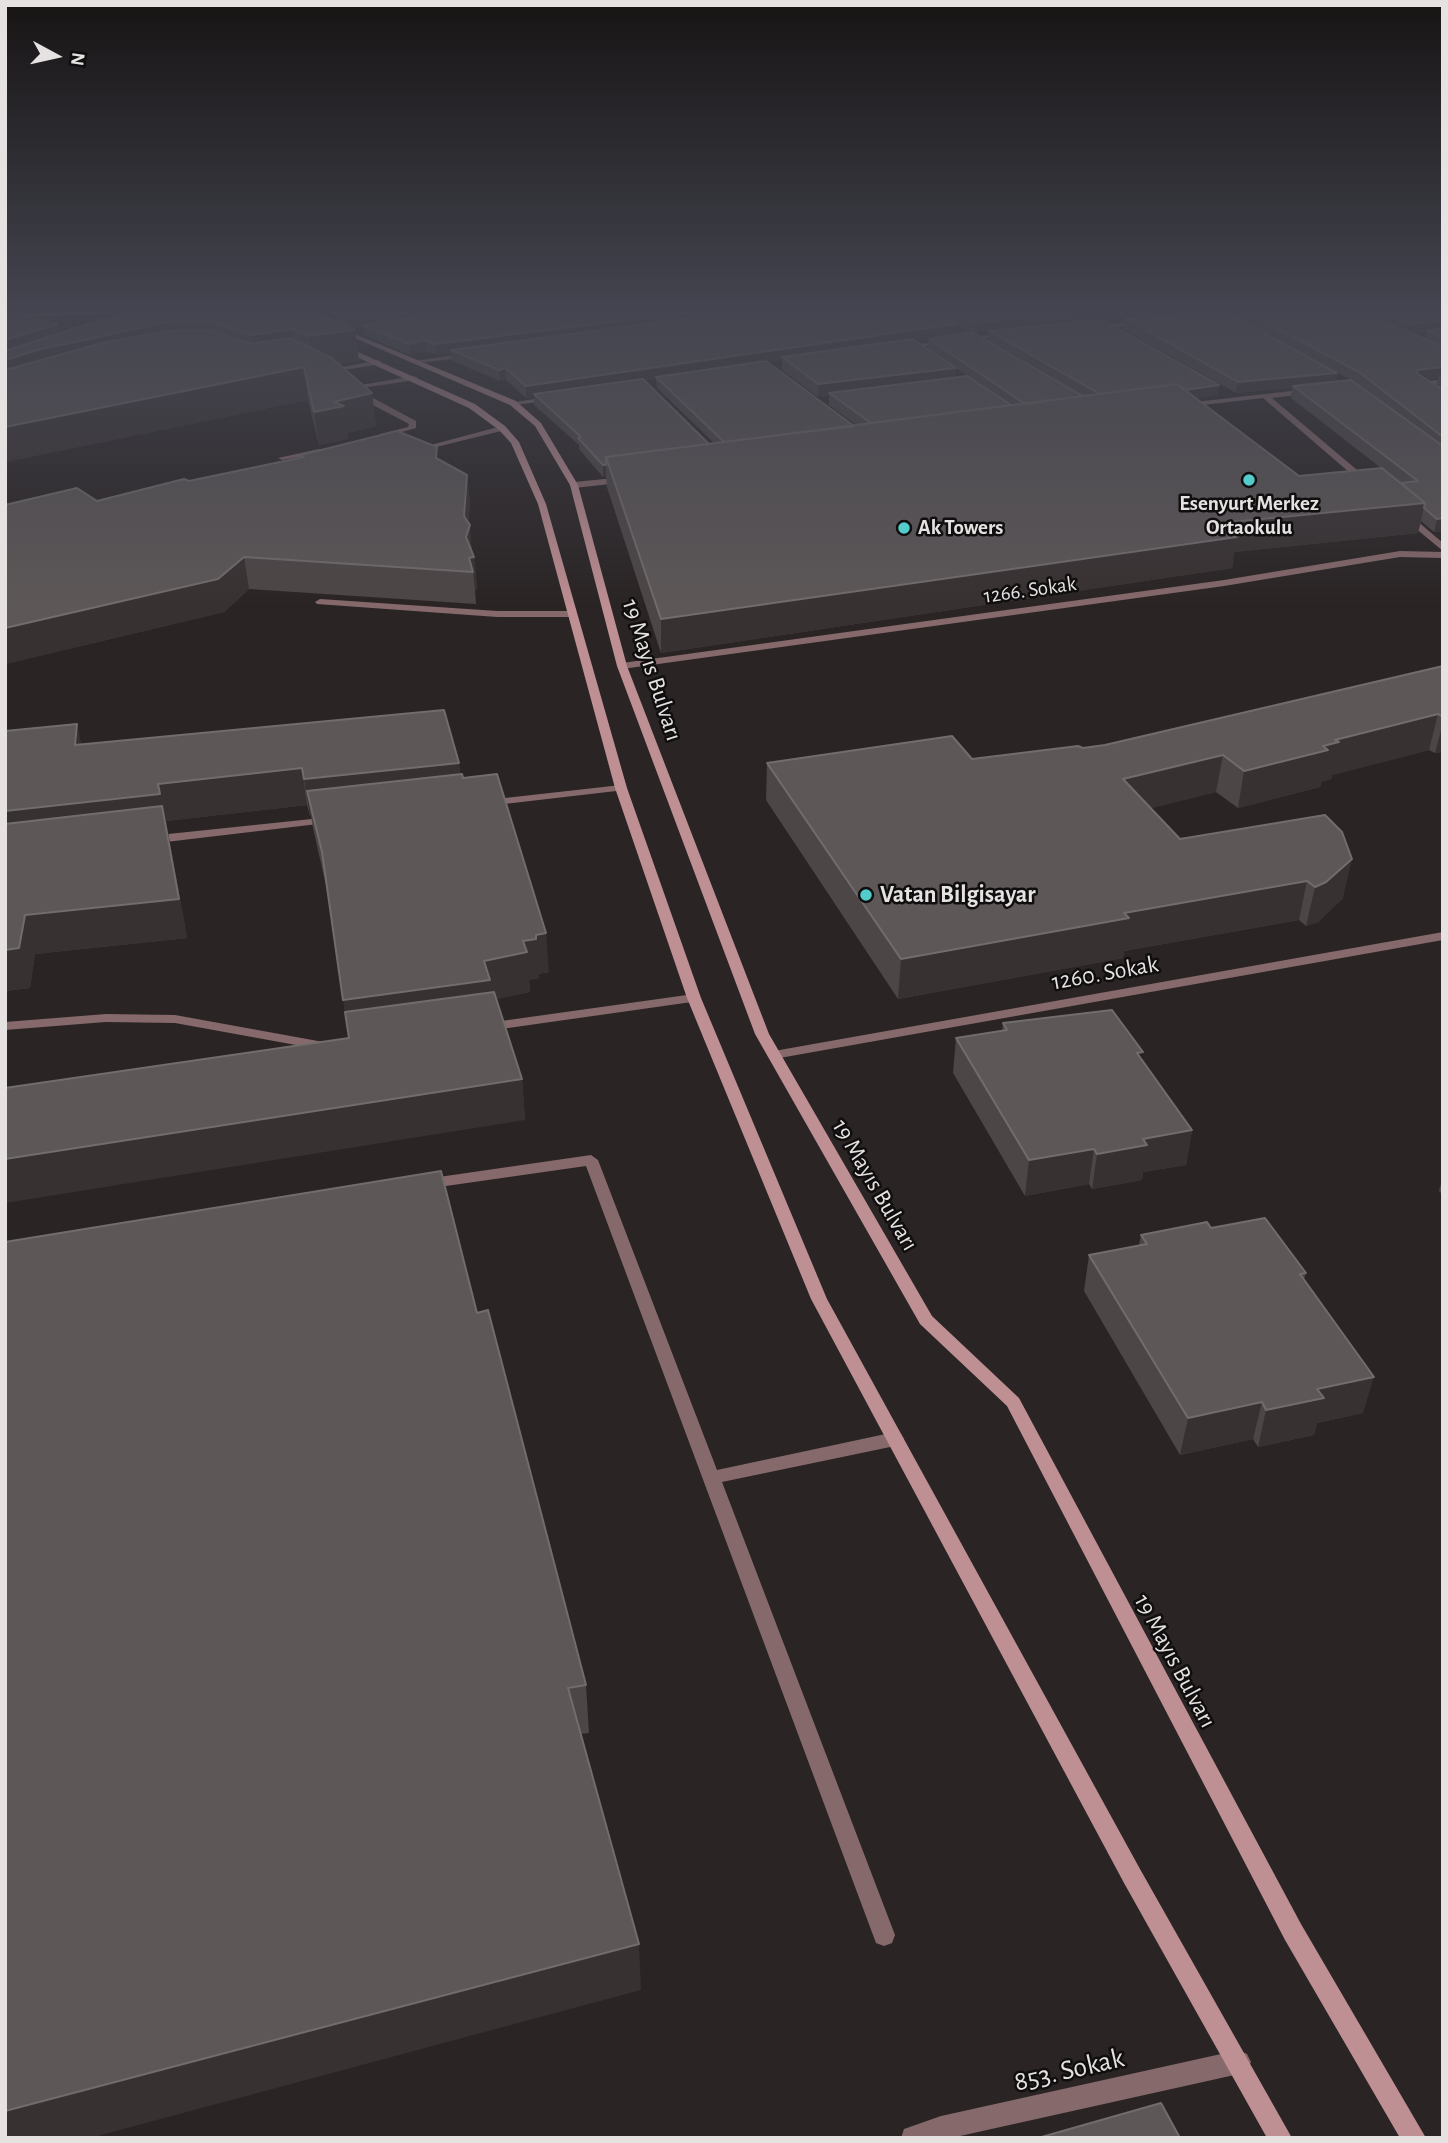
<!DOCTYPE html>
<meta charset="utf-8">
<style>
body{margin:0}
#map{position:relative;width:1448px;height:2143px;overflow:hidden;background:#2a2424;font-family:"Alegreya Sans",sans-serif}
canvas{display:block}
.frame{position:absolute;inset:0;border:7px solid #e6e2e2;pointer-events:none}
.north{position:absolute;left:21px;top:21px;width:70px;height:70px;-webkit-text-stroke:5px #100e0e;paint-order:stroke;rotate:98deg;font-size:19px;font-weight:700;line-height:28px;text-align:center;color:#e6e2e2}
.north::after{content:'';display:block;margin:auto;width:24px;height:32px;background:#e6e2e2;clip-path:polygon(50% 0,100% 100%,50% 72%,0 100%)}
</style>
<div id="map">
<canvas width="1448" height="2143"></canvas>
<div class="frame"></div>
<div class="north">N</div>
</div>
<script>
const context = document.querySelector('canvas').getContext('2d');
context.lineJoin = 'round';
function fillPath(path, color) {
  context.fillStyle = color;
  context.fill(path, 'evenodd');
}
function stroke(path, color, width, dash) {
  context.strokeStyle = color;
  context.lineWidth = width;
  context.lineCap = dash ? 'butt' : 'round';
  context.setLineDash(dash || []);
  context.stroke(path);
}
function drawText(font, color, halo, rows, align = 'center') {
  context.font = font + ' "Alegreya Sans",sans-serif';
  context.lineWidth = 5;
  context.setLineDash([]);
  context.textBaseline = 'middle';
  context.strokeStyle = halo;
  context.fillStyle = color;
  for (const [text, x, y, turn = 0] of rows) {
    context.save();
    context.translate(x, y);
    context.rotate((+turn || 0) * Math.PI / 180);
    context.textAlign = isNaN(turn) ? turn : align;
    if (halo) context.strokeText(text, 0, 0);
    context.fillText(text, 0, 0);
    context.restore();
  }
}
const lane = new Path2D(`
 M379,360l3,4 -57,9 -4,-2z
 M414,376l4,2 -1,2 -70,10 -4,-2z
 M354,391h6l56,30v7l-36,10v-4l28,-7 1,-3 -55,-29z
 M502,426h3v4l-89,22 -4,-2z
 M319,449h3v4l-40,7 -4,-2z
 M320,599l177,12h74l5,3 -5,3h-74l-180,-13 -2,-2z
 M621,785l6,3 -2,2 -138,16 -6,-3 6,-3z
 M331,817l6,3 -2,2 -186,22 -6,-4 6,-4z
 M694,994l7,4 -2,3 -212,30 -7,-4 7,-4z
 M106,1014l69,1 154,28 7,4 -7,4 -154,-28 -69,-1 -101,8v-8z
 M591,1155l7,5 119,310 178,-38 6,2 3,5 -3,5 -6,2 -173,36 173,453 -3,8 -8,3 -8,-3 -3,-8 -287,-769 -161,23 -8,-5 8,-5z`);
const street = new Path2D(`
 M1270,309h16l-74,11 -3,-2z
 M1093,323h50l3,2 -3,2 -52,-1z
 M1007,332l2,3 -107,14 -4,-2z
 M468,353l3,4 -53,6 -4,-2z
 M1443,379v4l-15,2 15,9v6l-26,-17z
 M1309,389l4,2 -1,2 -40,5 98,83v4h-6l-101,-87 -77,9 -4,-2 4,-2z
 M553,396h3v4l-43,5 -4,-2z
 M625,477l4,3 -1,2 -54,6 -4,-3 4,-3z
 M1403,514h6l34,29v8l-40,-33z
 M1400,551l43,1v6l-43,-1 -176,29 -602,83 -5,-3 5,-3 602,-83z
 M1443,932v8l-669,119 -7,-4 7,-4z
 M1239,2050l8,4 4,8 -4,8 -8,4 -288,64h-50l3,-9 37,-13z`);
const secondary = new Path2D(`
 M110,309h32l23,4 -3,2 -30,-4 -127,8v-4z
 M338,327l178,74 25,22 37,62 49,181 142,368 163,282 87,82 282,526 125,214h-26l-115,-198 -278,-534 -87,-82 -165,-290 -138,-368 -47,-181 -35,-59 -25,-21 -174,-75z
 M342,345l133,59 30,22 14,16 27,62 81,284 74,210 126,301 313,570 152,269h-25l-143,-255 -313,-584 -124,-301 -72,-210 -77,-284 -27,-61 -12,-13 -30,-22 -130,-59z`);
const wall = new Path2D(`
 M147,309l124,6 68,8 -10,-14h1114v222l-9,1 -13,-11 -3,12 -184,19 -2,16 -571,85 -54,-166 -1,-11 -3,1 -24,-28v-4l-45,-40v-8l-8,1 -20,-18 -6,1 -48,-20 -1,-7 -14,1 -11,-4 -16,4 -46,-20 -1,-7 -9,1 1,1 4,31 -21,3 34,29 4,33 -29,7 1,6 -29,6 -11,-45 -303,62v-151l1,2 52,11 2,9zM1124,311l23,7h-23l-1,11 113,64 56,-5 -1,10 90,70 -82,8 -103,-78 22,-3 1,-10 -113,-64 17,-2zM1240,311l-2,9 119,63 20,16 -41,-17 1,-9 -112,-61zM956,325l18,7 15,-1 -1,9 97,56h-2l-127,-62zM1426,332l-1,7 -13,-5zM929,339l-1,10 83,56 -56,-28 1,-9 -40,-27zM782,360v10l36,27 11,-1v9l27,20 -2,1 -86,-64zM1438,378l-2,8 -9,-6zM656,379l1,9 57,55 -5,1 -65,-64z
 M301,455l137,4 29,16 3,30 -2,17 4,29 2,6 3,32 -2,1 1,14 -227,-15 -25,23 -219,52v-159l92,-4 204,-44z
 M1443,666v86l-8,1 -6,-3 -97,25 -1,4 -10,3 -1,5 -82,21 -22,-16 -65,16 29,31 145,-24 18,83 -25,24 -12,4 -7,-6 -175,31 -1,7 -225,41 -132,-199 1,-37 205,-4 133,-14z
 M81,744l378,19 1,11 89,198 -10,2v4l-10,2 1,12 -34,7 26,80 3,41 -176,-82 -22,-148 -14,-62 -2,-12h-1l-3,-11 -141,16 21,117 -152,16 -5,34 -25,3z
 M1003,1023l138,36 51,71 -6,35 -43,7 -1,8 -50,9 -3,-5 -64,12 -72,-123 3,-35 46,-7z
 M1443,1176v19l-4,-4z
 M1211,1228l95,45 -2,6 59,134 -46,10 -3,12 -56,12 -5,-8 -73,16 -96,-164 5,-36 50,-10 2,-10z
 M477,1313l109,372 3,48 -9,1 61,256z`);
const shadedWall = new Path2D(`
 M428,309h79l-145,16 1,3 -14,2 -1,-11z
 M716,309h81l-346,41v4l-14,1 -1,-11z
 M1124,309l-1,10 -149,13 1,-10z
 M1151,309h112h-23v2l-90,8z
 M1443,320v10l-16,1 -1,1 -19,2 3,-10z
 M174,321l6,30 -175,43v-54l53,-16 4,21z
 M956,324v11l-171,25 -3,-3v3l-124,18 -2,-1v2l-120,17 -2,-2v3l-8,1v-12z
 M292,329l4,31 -40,6 -4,-31z
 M355,330l4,31 -46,6 -4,-31z
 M425,340l1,11 -16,4 -1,-11z
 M304,367l4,33 -303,62v-35z
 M1443,367v10l-5,-2v3l-23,3 2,-11z
 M505,368l1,12 -6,1 -1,-11z
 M956,368l-1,12 -126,13v3l-11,1v-13z
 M1337,373l-2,11 -42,2 -1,2 -56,5 2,-11z
 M1219,385l-1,10 -109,14 1,-10z
 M372,393l4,33 -29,7 1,6 -29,6 -5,-33 20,-10z
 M603,465h3v11l-3,1z
 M467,475l3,30 -3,28 3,-8 2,32h2l3,32 -2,1 -2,-18 -2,-1 -7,-55z
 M1425,503l-7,30 -184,19 -2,16 -571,85v-34l560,-96z
 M1443,518v13l-9,1 3,-13z
 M244,557l5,32 -25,23 -219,52v-36z
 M1438,714l-9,36 -97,25 -1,4 -10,3 -1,5 -82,21 6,-37 79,-25 12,-6z
 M1443,723v29l-8,1z
 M77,724l8,36 -10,-15z
 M1223,755l-7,37 -98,24 5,-37z
 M459,763l3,37 -155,-9 4,25h-1l-6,-37z
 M302,768l5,37 -141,16 21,117 -152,16 -5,34 -25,3v-180l153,-27z
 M1352,859l-9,39 -25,24 -12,4 9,-39z
 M1307,881l-8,39 -175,31 -1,7 -225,41 3,-40 223,-46z
 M546,933l3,39 -10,2v4l-10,2 1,12 -38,8 -143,40 -6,-40 141,-39 52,-26z
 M522,1079l3,41 -520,83v-44z
 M1192,1130l-6,35 -43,7 -1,8 -50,9 5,-35 46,-15z
 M1094,1149l-5,35 -64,12 4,-36z
 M1374,1377l-11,36 -46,10 -3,12 -56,12 8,-37 51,-21z
 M1262,1402l-9,37 -73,16 8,-37z
 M639,1944l2,46 -551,148h-85v-27z`);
const building = new Path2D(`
 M147,309h108l16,6 38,-5 46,20 -46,6 -17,-7 -40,6 -42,-14h-36l-133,28 -36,11v-9l70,-23z
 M335,309h93l-80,10 -8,-3z
 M473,309h243l-280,35 -11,-4 -16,4 -47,-19z
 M758,309h164l34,15 -430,62 -21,-18 -6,2 -48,-20z
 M944,309h180l-149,13z
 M1240,309h108l95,37v21l-26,3 1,4 25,16v47l-84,-65z
 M1371,309h72v11l-33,4z
 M1223,311l114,62 -99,9 -114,-64h47z
 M5,313l53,11 -53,16z
 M1103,320l116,65 -34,5 -8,-6 -77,10 -111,-63z
 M1443,328v9l-16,-6z
 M175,330h33l42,14 40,-6 42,20 40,35 -38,9 10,4 -30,6 -10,-45 -299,60v-57l101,-28z
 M972,332l111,64 -58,8 -96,-65z
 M913,339l43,29 -138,16 -36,-27z
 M766,361l88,65 -130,16 -68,-65z
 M967,376l44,29 -140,18 -42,-30z
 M643,379l66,65 -103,13v8h-3l-25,-27 3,-1 -47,-43z
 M1351,380l92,66v72l-6,1 -13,-11 1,-5 -24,-20 17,-2 -125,-95z
 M1177,384l122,92 83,-8 43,35 -204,20 16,14 -576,82 -55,-162z
 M397,431l40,16 -1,11 31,17 -3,41 6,9 -4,12 8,20 -5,1 4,14 -229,-15 -26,22 -213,49v-123l72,-17 20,13 87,-22 5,2 115,-24 -3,-2z
 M1443,666v51l-5,-3 -103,26 4,2 -16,4 5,4 -84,21 -21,-16 -100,24 57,60 145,-24 17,17 10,27 -26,23 -11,5 -8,-6 -183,32 5,5 -228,41 -134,-196 185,-27 20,23 106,-13 5,2 22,-3z
 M444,710l15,53 -155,16 -2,-11 -144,16 2,10 -155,17v-80l72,-7 -2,21z
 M462,774l1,4 34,-4 49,159 -10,2v4l-13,2 4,11 -43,9 6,19 -147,20 -21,-148 -15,-61z
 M162,806l17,93 -154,16 -6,33 -14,2v-126z
 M494,992l28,87 -517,80v-71l344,-50 -4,-26z
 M1112,1010l31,42 -6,1 55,77 -49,9 4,6 -50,9 -3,-5 -65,11 -73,-122 51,-8 -4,-7z
 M441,1171l36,142 11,-3 98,375 -18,3 71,256 -634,167v-869z
 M1265,1218l41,55 -6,1 74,103 -57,12 7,9 -58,12 -4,-8 -74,16 -99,-163 58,-11 -6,-9 66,-13 4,6z
 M1161,2103l19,35h-142z`);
const markers = [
 [1249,480,7,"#53cdcb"],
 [904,528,7,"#53cdcb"],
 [866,895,7,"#53cdcb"]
];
const farPoinames = [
 ["Esenyurt Merkez",1249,504],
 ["Ortaokulu",1249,528],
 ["Ak Towers",918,528,"left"]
];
const farStreetnames = [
 ["1266. Sokak",1030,590,-8]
];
const streetNames = [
 ["19 Mayıs Bulvarı",652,670,72],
 ["1260. Sokak",1105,973,-10],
 ["19 Mayıs Bulvarı",875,1185,60],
 ["19 Mayıs Bulvarı",1175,1661,62]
];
const poiNames = [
 ["Vatan Bilgisayar",880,895]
];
const nearStreetnames = [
 ["853. Sokak",1069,2070,-13]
];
fillPath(lane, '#86696b');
fillPath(street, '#86696b');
fillPath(secondary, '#be8f93');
fillPath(wall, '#4d4646');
fillPath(shadedWall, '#383131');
fillPath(building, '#5d5757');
stroke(building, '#726c6c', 2);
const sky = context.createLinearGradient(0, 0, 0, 609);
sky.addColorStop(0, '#171414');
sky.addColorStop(0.51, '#444550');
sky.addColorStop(1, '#44455000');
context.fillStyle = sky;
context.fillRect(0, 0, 1448, 609);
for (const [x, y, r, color] of markers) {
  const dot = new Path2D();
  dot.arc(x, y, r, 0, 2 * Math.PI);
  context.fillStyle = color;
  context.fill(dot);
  stroke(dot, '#100e0e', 2.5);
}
drawText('bold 21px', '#e6e2e2', '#100e0e', farPoinames);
drawText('21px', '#e6e2e2', '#100e0e', farStreetnames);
drawText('24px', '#e6e2e2', '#100e0e', streetNames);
drawText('bold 24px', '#e6e2e2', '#100e0e', poiNames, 'left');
drawText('28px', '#e6e2e2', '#100e0e', nearStreetnames);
</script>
